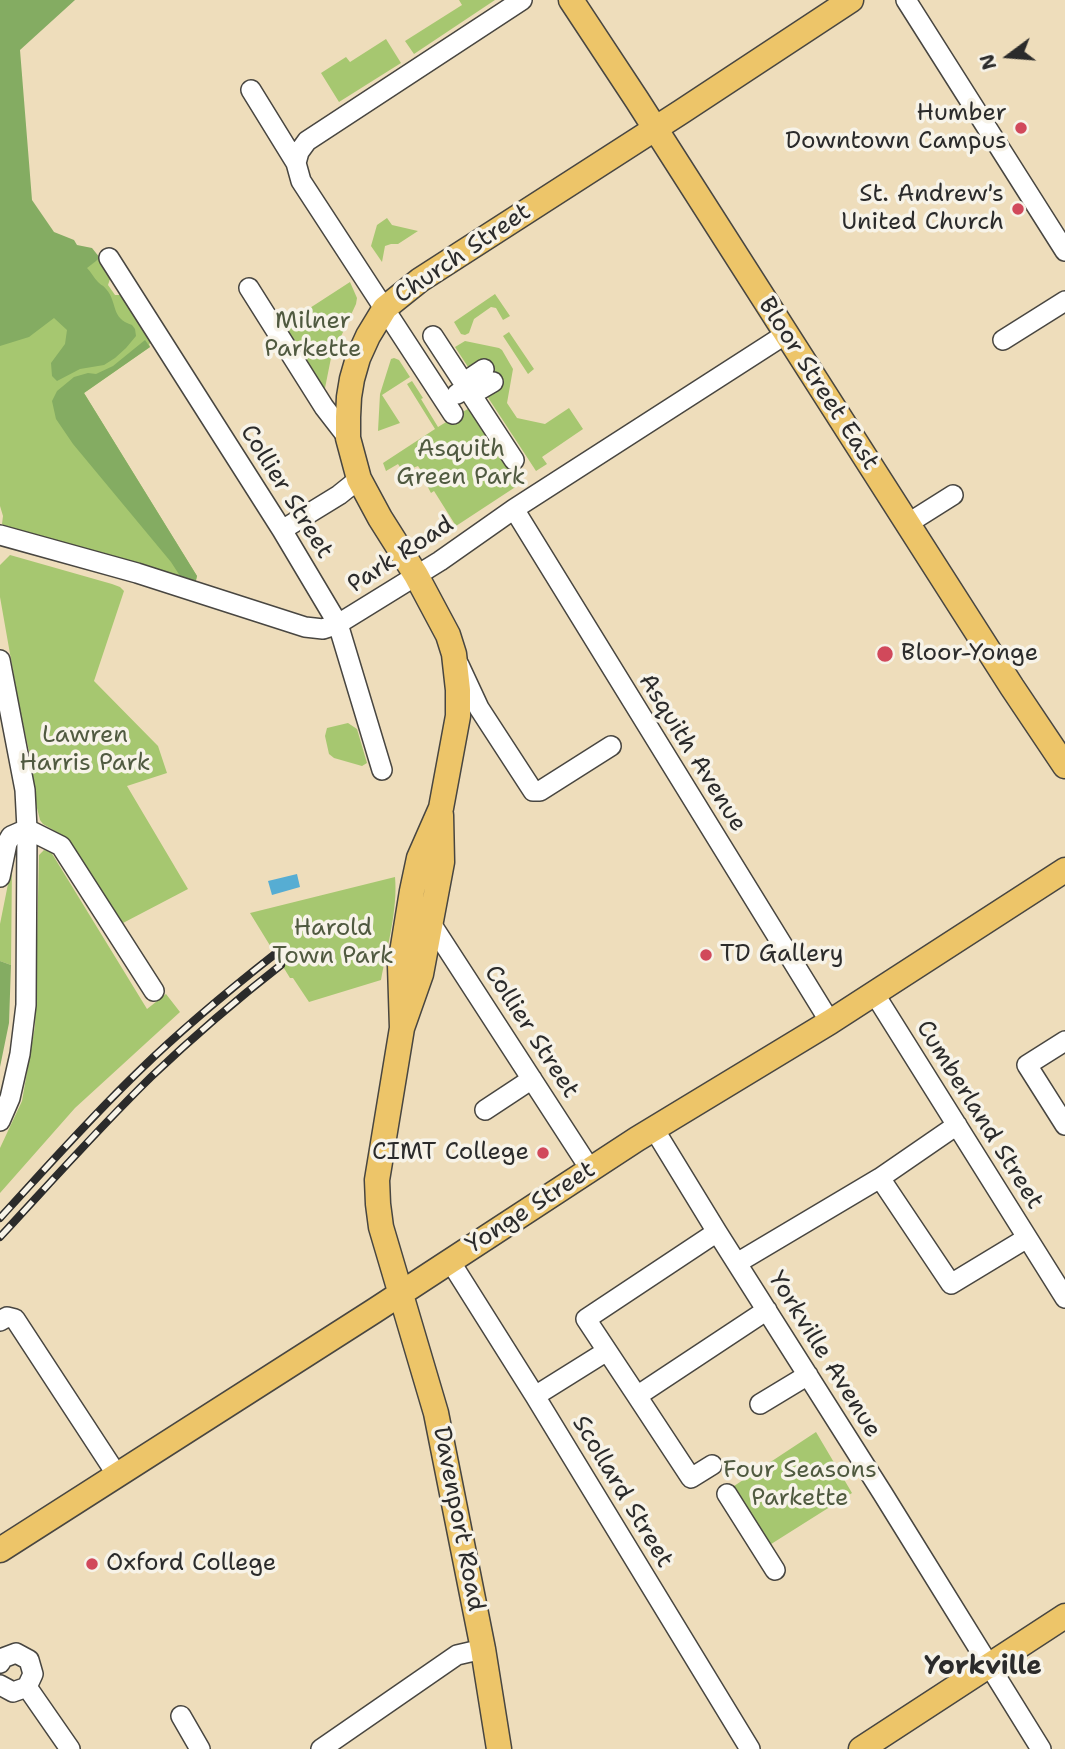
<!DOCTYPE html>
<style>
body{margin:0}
#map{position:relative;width:1065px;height:1749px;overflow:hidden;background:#edb;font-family:"Shantell Sans",sans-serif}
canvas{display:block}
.north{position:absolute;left:974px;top:21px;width:70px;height:70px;-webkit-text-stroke:5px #f7f3e8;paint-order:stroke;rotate:254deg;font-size:19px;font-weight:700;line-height:28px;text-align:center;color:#2b2b2b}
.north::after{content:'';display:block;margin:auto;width:24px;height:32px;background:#2b2b2b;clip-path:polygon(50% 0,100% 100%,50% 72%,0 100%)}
</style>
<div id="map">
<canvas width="1065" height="1749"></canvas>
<div class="north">N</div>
</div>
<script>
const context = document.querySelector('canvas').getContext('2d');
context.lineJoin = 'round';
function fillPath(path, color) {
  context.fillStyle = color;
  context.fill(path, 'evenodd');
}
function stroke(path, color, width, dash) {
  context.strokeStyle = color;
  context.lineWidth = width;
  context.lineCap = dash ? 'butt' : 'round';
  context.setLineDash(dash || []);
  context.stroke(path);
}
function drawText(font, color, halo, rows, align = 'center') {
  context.font = font + ' "Shantell Sans",sans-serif';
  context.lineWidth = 7;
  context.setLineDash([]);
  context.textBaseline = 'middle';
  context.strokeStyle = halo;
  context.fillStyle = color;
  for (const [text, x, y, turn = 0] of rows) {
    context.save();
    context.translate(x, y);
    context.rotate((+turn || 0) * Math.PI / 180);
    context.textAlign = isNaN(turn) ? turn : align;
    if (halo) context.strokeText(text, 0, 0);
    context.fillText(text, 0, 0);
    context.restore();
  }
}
const green = new Path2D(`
 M459,0h36l-81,54 -9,-13 57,-36z
 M386,39l15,24 -62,39 -18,-29 25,-16 4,5z
 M387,218l5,7 26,6 -20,13h-7l-6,2 -3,16 -11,-16 6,-21z
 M100,258l11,18 -3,9 7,10h7l31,47 -4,2 1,3 -66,46 113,183 -2,8 -27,-11 -161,-46 -5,-3 1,-8 -3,-10v-182z
 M350,282l7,16 -1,6 -25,54 -8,40 -44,-70z
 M495,294l15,22 -7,4 -7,-12 -5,-1 -17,12 -5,14 -4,2 -4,-1 -7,-12z
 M509,332l25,37 -6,5 -25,-38z
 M465,341l34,7 3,2 11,19 -6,34 10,15 28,6 24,-16 14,21 -41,28 5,7 -11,7 -81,-124z
 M394,358l5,2 11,17 -28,18 18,28 -22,8 2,-37 11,-35z
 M412,381l11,17 -2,1 17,28 33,-20 49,77 -64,42 -22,-35 -3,2 -8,-15 2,-2 -7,-10 -13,5 -1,2 -6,-9 -12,7 -3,-8 52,-34 -28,-45z
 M10,555l102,29 8,3 4,4 -30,90 64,65 9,27 -40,13 61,103 -65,34 -56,-85 -24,-14 -3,-4 -6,-24 -2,-31 -13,-60 -19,-108v-32z
 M348,723l9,6 10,34 -5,3 -28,-8 -5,-4 -4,-18 2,-8z
 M44,850l7,2 96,157 19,-15 14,18 -105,96 -75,85v-45l22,-47 13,-75 4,-171z
 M12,864l-1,101 -11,-4v-37z
 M395,877c3,32 -8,71 -14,103l-72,22 -16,-24h-3l-40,-65z
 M816,1432l36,61 -84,53 -37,-58z`);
const forest = new Path2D(`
 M0,0h75l-55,50 12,150 22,32 20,8 3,5 15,3 8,10 -13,10c4,4 7,10 11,14 4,4 5,3 8,7 12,13 4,29 26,36l3,4 1,7 -10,12 -11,10 -11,7 -24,4 -23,12 -5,-5 -1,-13 14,-19 2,-14 -13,-12 -25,19 -29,9z
 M145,340l5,7 -66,46 113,183 -2,8 -13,-5 -11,-17 -98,-118 -17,-25 -4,-18 5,-10 17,-14 14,-4 8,1 17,-8z
 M0,961l11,4 -2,58 -9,44z`);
const water = new Path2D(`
 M297,874l3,13 -28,8 -4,-14z`);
const minor = new Path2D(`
 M906,0l159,251
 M251,90l45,73 5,18 152,233
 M296,163l3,-11 8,-11 215,-141
 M109,258l173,272 56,94 44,146
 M249,288l75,119 24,31
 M433,336l81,124
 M1003,340l62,-39
 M467,388l14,1 12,-7
 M457,394l10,-6 5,-11 12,-8
 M514,509l316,513
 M907,524l46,-29
 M282,530l57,-35 20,-16
 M0,535l137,38 168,54 18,2 15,-5 102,-63 74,-52 272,-175
 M0,660l25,130 2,39 -1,176 -6,49 -10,44 -10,23
 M459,665l20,43 54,83h7l71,-45
 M27,829l34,17 93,145
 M0,877l7,-34 4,-7 16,-7
 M430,922l160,247
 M874,993l191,305
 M1065,1041l-38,24 38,60
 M485,1110l47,-31
 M654,1129l63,103 166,262 158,255
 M880,1178l77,-53
 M717,1232l-131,87 51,77 130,-86
 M450,1261l85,135 215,353
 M737,1263l143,-85 71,106 76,-46
 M0,1321l7,-4 8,2 102,156
 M535,1396l72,-45
 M637,1396l54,82 21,-13
 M760,1404l48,-29
 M727,1494l48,76
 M0,1663l3,-5 13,-5 13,7 4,14 -6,13 -14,5 -13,-7
 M27,1687l43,62
 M181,1716l19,33
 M321,1749l136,-94 26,-6`);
const major = new Path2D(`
 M571,0l66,100 375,587 53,79
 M441,815l1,47 -21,112 -19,54 -25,152 1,24 3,23 55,186 47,236 16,100
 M402,1028l-2,-63 12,-74 7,-33 22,-50 17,-92v-26l-4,-36 -6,-19 -32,-60 -36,-57 -21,-39 -11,-41v-21l1,-20 3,-18 6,-21 10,-22 17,-28 35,-28 261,-168 170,-112
 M0,1550l374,-239 263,-172 193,-117 235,-152
 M861,1749l204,-133`);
const rail = new Path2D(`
 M0,1218c46,-50 91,-101 140,-148 43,-42 88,-79 135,-116
 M0,1237c50,-54 99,-109 151,-160 42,-40 85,-77 130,-112`);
const markers = [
 [1021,128,7,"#d1495b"],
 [1018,209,7,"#d1495b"],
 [885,654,9,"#d1495b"],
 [706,955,7,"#d1495b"],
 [543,1153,7,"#d1495b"],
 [92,1564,7,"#d1495b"]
];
const poiNames = [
 ["Humber",1007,114],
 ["Downtown Campus",1007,142],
 ["St. Andrew's",1004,195],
 ["United Church",1004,223],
 ["Bloor-Yonge",901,654,"left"],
 ["TD Gallery",720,955,"left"],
 ["CIMT College",529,1153],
 ["Oxford College",106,1564,"left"]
];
const streetNames = [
 ["Church Street",463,254,-34],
 ["Bloor Street East",818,384,57],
 ["Collier Street",286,492,58],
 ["Park Road",401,555,-33],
 ["Asquith Avenue",692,753,58],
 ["Collier Street",531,1032,57],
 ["Cumberland Street",979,1115,58],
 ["Yonge Street",531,1208,-33],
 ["Yorkville Avenue",824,1355,58],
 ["Scollard Street",622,1492,59],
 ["Davenport Road",458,1519,79]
];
const parkNames = [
 ["Milner",313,322],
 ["Parkette",313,350],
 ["Asquith",461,450],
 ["Green Park",461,478],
 ["Lawren",85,736],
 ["Harris Park",85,764],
 ["Harold",333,929],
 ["Town Park",333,957],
 ["Four Seasons",800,1471],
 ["Parkette",800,1499]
];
const neighbourhoodNames = [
 ["Yorkville",983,1667]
];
fillPath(green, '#a6c770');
fillPath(forest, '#84ac62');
fillPath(water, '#56add3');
stroke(minor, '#484641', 22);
stroke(major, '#484641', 27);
stroke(minor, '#fff', 19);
stroke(major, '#edc569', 24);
stroke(rail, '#2b2b2b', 8);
stroke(rail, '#f7f3e8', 5, [16]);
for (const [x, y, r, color] of markers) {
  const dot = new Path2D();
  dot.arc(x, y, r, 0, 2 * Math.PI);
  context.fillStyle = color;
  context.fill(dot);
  stroke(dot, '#f7f3e8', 2.5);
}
drawText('24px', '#2b2b2b', '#f7f3e8', poiNames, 'right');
drawText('24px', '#2b2b2b', '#f7f3e8', streetNames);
drawText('24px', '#505a40', '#f7f3e8', parkNames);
drawText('bold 26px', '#2b2b2b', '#f7f3e8', neighbourhoodNames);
</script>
